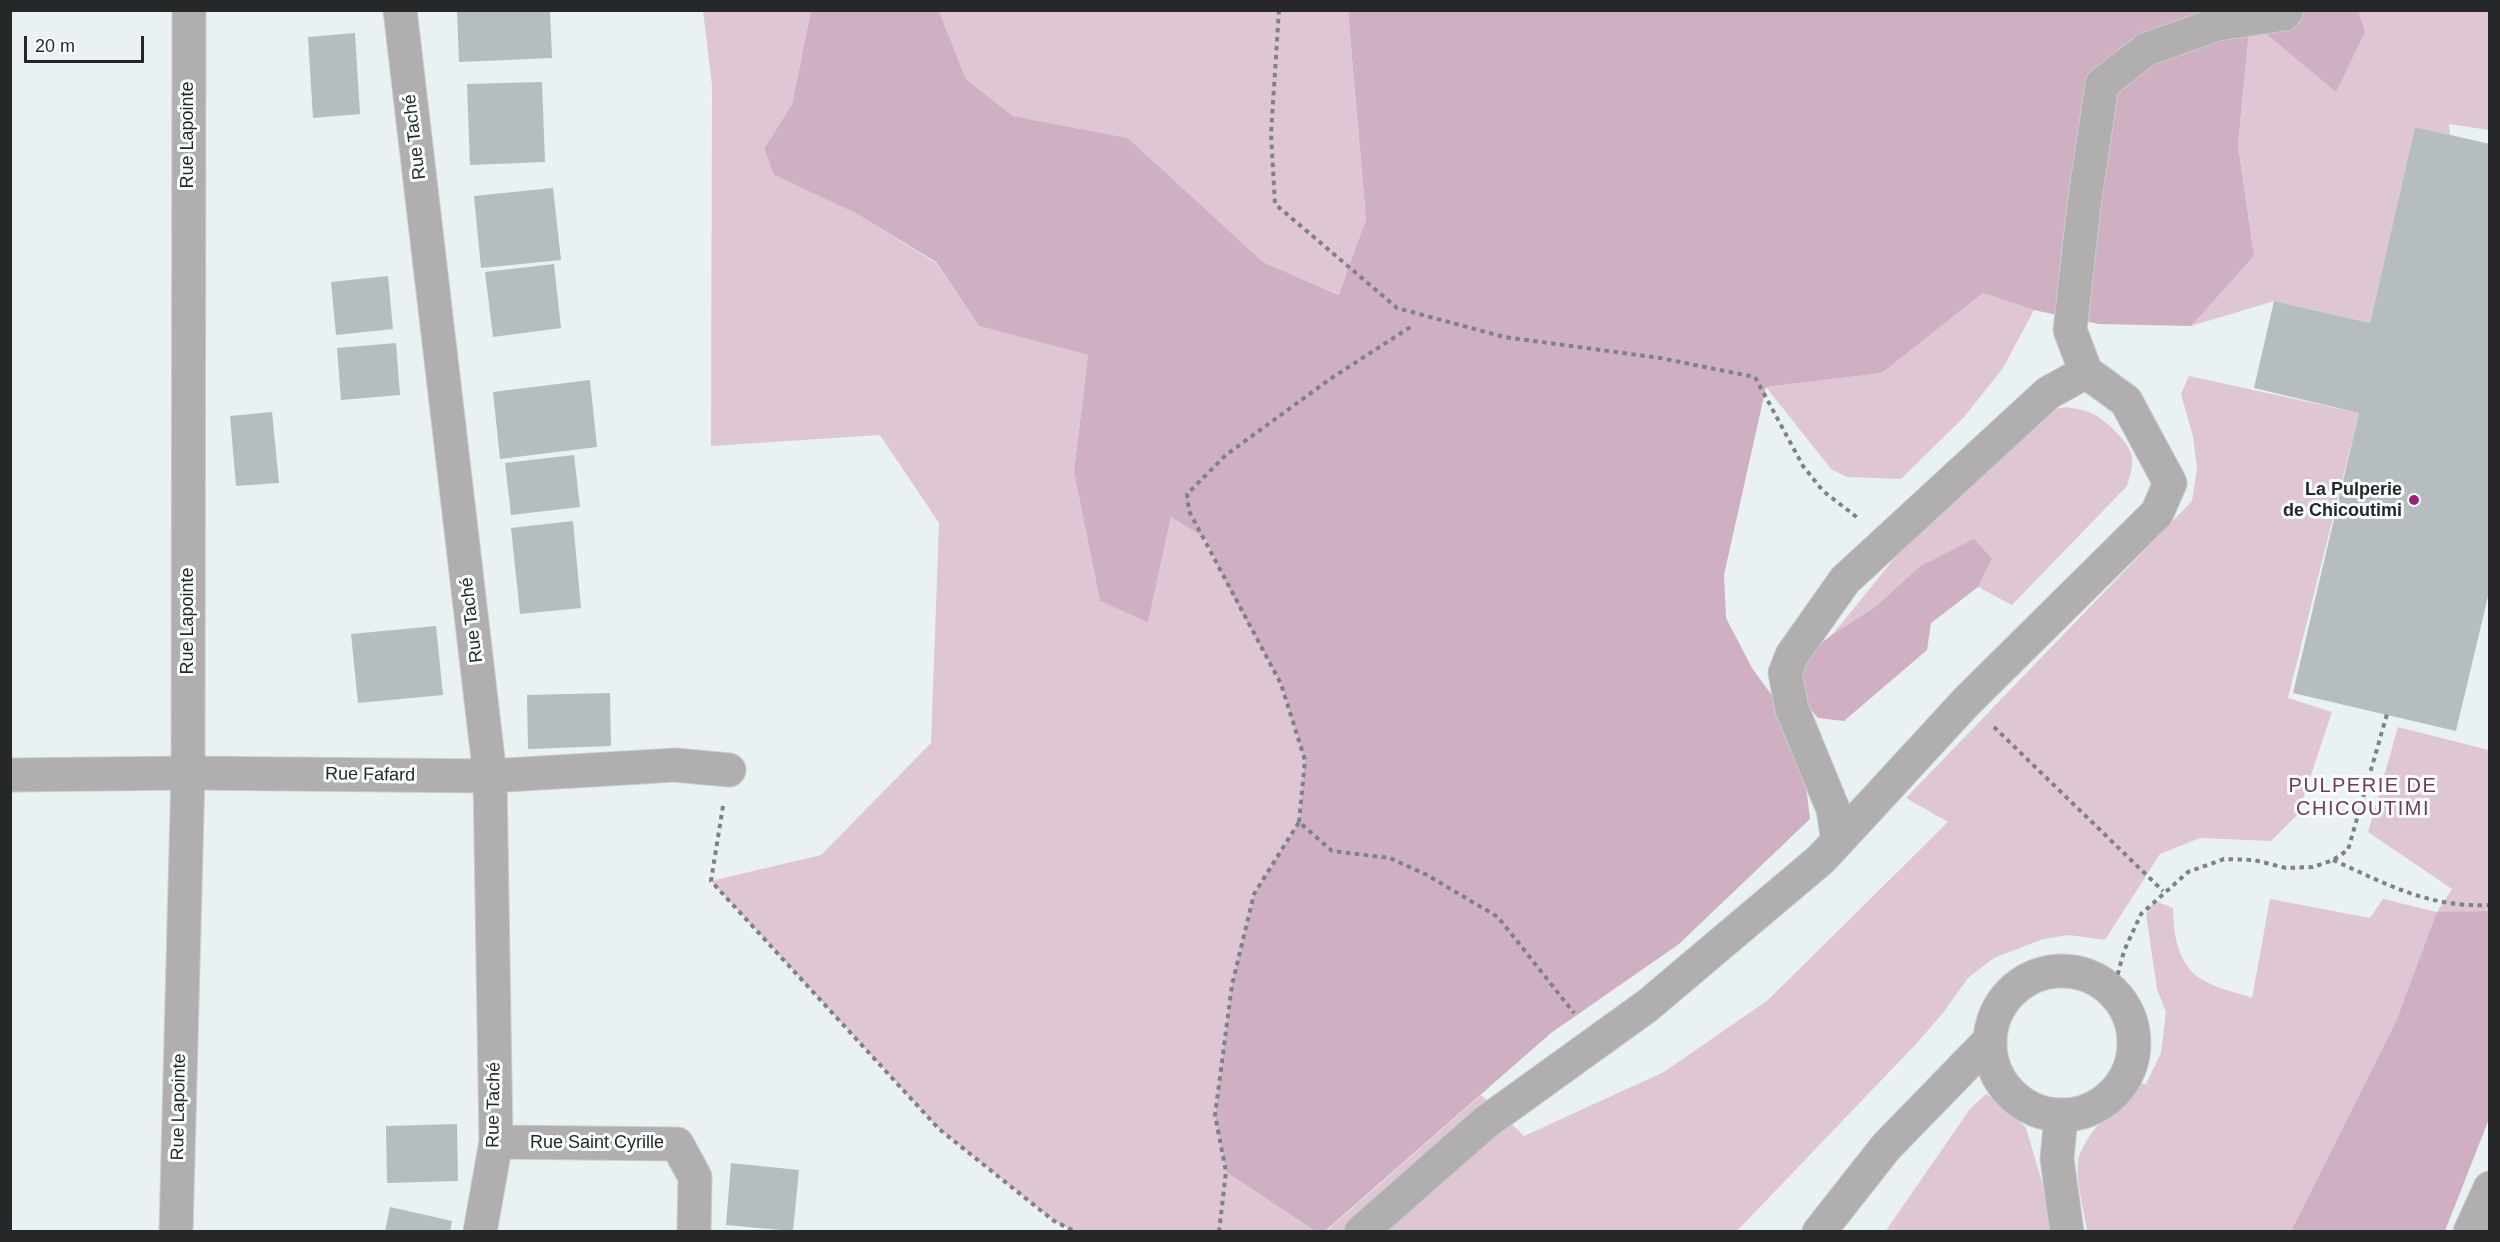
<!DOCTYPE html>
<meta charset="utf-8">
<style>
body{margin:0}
#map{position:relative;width:2500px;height:1242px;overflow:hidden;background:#e9f1f3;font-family:Arial,sans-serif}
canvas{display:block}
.frame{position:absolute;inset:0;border:12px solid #252728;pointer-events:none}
.scale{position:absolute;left:24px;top:36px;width:120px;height:27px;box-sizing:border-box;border:3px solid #252728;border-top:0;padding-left:8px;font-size:18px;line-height:21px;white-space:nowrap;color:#252728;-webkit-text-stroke:4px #f9feff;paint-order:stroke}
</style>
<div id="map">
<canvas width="2500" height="1242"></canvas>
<div class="frame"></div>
<div class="scale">20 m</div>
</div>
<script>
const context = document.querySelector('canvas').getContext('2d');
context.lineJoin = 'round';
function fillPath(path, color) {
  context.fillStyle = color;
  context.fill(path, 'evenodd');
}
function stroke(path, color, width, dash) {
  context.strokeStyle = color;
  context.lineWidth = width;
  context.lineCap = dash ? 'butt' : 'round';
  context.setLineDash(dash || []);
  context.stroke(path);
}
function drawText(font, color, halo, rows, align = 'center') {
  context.font = font + ' Arial,sans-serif';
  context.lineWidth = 6;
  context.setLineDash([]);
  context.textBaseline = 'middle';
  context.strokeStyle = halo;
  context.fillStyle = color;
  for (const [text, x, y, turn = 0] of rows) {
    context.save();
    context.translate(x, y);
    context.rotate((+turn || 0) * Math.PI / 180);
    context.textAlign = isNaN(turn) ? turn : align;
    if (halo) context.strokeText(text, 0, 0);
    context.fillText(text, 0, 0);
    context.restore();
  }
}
const green = new Path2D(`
 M703,11h108l-19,93 -28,45 10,26 83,39 79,49 43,63 109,29 -14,117 26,129 48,20 23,-104 35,22 21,47 54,98 24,76 -6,62 -45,72 -22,91 -17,130 11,57 89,59 -239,1 -22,-11 -115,-92 -228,-248 110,-26 110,-112 8,-220 -59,-88 -169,11 1,-361z
 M939,11h409l18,210 -26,74 -77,-33 -135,-124 -115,-22 -47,-37z
 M2358,11h131v119l-40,-6 1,11 -35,-8 -45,196 -96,-22 -83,25 63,-70 -16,-111 12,-125 115,12z
 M1983,293l51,17 -31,58 -39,49 -63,62 -54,-2 -16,-8 -65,-82 116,-14z
 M2189,376l170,37 -71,285 44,14 -34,102 -27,27 -71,-3 -40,16 -55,86 -36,-5 -26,4 -49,19 -26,20 -25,35 -27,31 -179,187 -412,1 156,-137 43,41 140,-64 104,-72 180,-178 -42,-24 286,-297 5,-33 -4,-31 -12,-43z
 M2067,407c10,2 19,3 28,8 11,6 32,26 36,38 3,11 -1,23 -4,33l-115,119 -34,-18 14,-28 -73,8 -44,40 -42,27 77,-95 140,-129z
 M2398,727l91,23v161l-52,2 -41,108 -105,210h-204c-3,-21 -11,-47 -9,-69 3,-25 41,-59 57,-78h11l15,-31 5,-41 -9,-23 -11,-75 9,-13 18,7c0,26 5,58 30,72 14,9 34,12 49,18l18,-99 100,19 13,-19 54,13 15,-23 -84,-57z
 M1986,1094l22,15 18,19 16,54 9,49 -166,1 85,-123z`);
const forest = new Path2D(`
 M2358,10l7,22 -29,60 -86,-72 -12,125 16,111 -63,70 -92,-2 -65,-14 -51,-17 -101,80 -116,14 -42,188 2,43 26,50 48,66 10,85 -131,125 -128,89 -226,198h-10l-89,-59 -11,-57 17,-130 22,-91 45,-72 6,-62 -24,-76 -54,-98 -21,-47 -35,-22 -23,105 -48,-21 -26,-129 14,-117 -109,-29 -43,-64 -79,-48 -83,-39 -10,-26 28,-45 19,-93h128l27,68 47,37 115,22 135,124 76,33 27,-75 -18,-209z
 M1974,539l18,20 -14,28 -47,36 -4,27 -83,71 -26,-3 -15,-17v-44l30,-23 42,-27 44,-40z
 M2489,911v208l-44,112h-154l105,-210 41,-109z`);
const building = new Path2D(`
 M457,10h93l2,48 -93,4z
 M355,33l5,81 -47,4 -5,-81z
 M542,82l3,80 -75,3 -3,-81z
 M2415,127l75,17v444l-34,143 -163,-38 66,-280 -105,-25 20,-87 96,22z
 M553,188l8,72 -80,8 -7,-72z
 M554,264l7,64 -68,9 -8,-65z
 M388,276l5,53 -57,6 -5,-53z
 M396,343l4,52 -59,5 -4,-52z
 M590,380l7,67 -97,12 -7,-67z
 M272,412l7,71 -43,3 -6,-70z
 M574,455l6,52 -69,8 -6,-52z
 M573,521l8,87 -61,6 -9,-86z
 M436,626l7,69 -85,8 -7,-69z
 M610,693l1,53 -83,3 -1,-54z
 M457,1124l1,57 -71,2 -1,-57z
 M731,1163l68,7 -6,61 -67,-6z
 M390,1207l62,14 -2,11h-65z`);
const path = new Path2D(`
 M1279,10l-8,124 4,70 122,104 107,29 156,21 95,19 48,89 20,25 35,27
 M1994,727l169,164
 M723,806l-12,75 228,248 115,92 22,11
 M1299,822l6,-62 -24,-76 -92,-173 -2,-17 39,-39 104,-76 82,-53
 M2333,860c54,24 95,48 157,45
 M2113,992l11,-41 17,-37 47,-42 36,-13 30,1 32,8 27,-1 20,-7 15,-10 39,-136
 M1219,1232l7,-60 -11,-57 17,-130 22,-91 45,-72 33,29 58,7 37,17 71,42 76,96`);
const minor = new Path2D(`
 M400,10l90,766 6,366 -16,90
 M2086,372l-16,-42 14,-125 18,-121 45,-35 71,-25 66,-10 3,-4
 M10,775l178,-2 302,3 185,-11 54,5
 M1990 1043a72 72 0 1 1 144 0a72 72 0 1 1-144 0Z
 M2061,1116l-4,43 10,73
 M496,1142l181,2 18,33 -1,55
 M176,1232l12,-459 1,-763
 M1361,1232l125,-110 161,-116 173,-146 18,-19 129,-140 190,-188 13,-30 -44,-82 -40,-29 -38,21 -203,187 -53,75 -7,18 7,36 41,100 5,32
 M1819,1232l67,-85 104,-107
 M2470,1232l20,-44`);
const markers = [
 [2414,500,6,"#9c2179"]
];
const streetNames = [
 ["Rue Lapointe",188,135,-90],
 ["Rue Taché",415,137,-97],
 ["Rue Taché",472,620,-97],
 ["Rue Lapointe",188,621,-90],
 ["Rue Fafard",370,775,1],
 ["Rue Taché",494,1105,-89],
 ["Rue Lapointe",179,1107,-89],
 ["Rue Saint Cyrille",597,1143]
];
const poiNames = [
 ["La Pulperie",2402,490],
 ["de Chicoutimi",2402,511]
];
const neighbourhoodNames = [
 ["PULPERIE DE",2363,786],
 ["CHICOUTIMI",2363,809]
];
fillPath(green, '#dfc6d5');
fillPath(forest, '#cfafc2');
fillPath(building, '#b5bdbe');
stroke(minor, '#c6cdce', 35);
stroke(path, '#7d8284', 4, [4.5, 4.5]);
stroke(minor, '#b0aeaf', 33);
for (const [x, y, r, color] of markers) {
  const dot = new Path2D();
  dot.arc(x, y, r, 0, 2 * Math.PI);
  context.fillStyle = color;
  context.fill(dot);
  stroke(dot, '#f9feff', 2);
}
drawText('18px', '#252728', '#f9feff', streetNames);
drawText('bold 18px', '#252728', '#f9feff', poiNames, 'right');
context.letterSpacing = '1.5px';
drawText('20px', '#74375f', '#f9feff', neighbourhoodNames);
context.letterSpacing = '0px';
</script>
